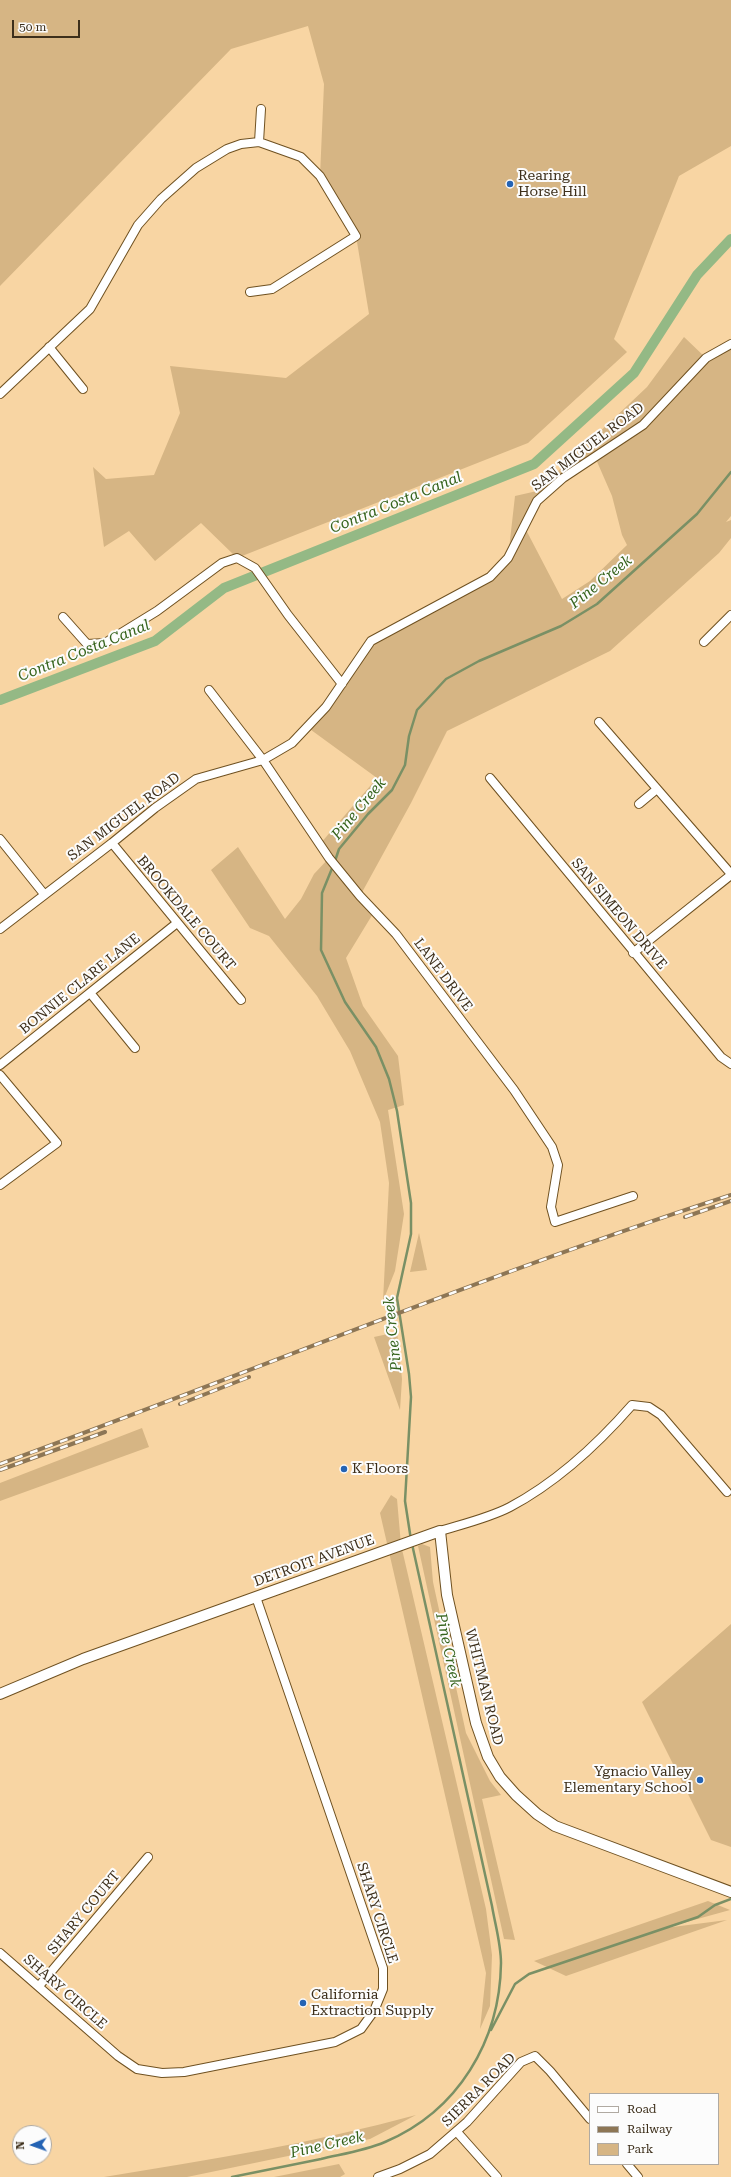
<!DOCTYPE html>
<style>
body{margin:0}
#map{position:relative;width:731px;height:2177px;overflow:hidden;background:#f8d5a3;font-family:"Roboto Serif",serif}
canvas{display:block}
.legend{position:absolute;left:589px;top:2093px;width:130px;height:72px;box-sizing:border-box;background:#fcfcfc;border:1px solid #b0aaa2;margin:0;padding:5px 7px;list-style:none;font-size:12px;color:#3d2f1b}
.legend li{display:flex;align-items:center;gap:8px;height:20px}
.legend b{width:20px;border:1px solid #b0aaa2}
.north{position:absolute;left:12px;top:2125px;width:40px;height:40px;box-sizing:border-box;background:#fcfcfc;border:1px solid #b0aaa2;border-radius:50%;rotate:268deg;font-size:11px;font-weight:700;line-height:16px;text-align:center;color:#3d2f1b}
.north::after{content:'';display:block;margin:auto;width:14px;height:18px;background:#2463b4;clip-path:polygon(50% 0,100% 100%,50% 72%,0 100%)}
.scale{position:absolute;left:12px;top:20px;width:68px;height:18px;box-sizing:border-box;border:2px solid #3d2f1b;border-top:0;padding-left:5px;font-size:12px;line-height:14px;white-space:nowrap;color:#3d2f1b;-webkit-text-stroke:3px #fcfcfc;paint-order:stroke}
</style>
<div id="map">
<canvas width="731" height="2177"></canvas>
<ul class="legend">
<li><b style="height:5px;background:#fff"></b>Road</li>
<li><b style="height:5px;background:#8d7655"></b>Railway</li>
<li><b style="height:11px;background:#d6b584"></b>Park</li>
</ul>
<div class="north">N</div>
<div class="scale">50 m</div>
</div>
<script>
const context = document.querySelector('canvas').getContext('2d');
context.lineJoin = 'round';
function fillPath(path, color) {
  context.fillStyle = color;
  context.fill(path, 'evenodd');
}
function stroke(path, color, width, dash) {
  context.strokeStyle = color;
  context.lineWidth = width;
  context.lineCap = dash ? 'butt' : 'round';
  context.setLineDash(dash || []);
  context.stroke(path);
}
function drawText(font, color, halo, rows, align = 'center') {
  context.font = font + ' "Roboto Serif",serif';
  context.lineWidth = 4;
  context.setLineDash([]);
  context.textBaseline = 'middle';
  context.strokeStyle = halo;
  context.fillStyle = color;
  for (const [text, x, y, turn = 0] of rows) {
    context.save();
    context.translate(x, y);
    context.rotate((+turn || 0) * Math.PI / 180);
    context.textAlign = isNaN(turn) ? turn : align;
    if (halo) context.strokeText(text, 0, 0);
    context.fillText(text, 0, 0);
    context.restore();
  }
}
const green = new Path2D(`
 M0,0h731v146l-52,30 -65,163 13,13 -99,91 -291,115 -36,-35 -46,38 -26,-30 -25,16 -11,-80 13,12 48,-4 26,-62 -10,-47 116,12 83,-64 -13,-78 -36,-60 4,-92 -16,-58 -77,23 -231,237z
 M684,337l22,21 25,-15v173l-5,6 5,-2v18l-12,15 -109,98 -163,80 -36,72 -51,93 14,16 -28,46 17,48 35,50 6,49 -16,5 16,104 -9,57 -12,30 6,-118 -9,-61 -30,-71 -33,-55 -48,-60 -19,-8 -39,-58 27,-23 47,72 16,-20 13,-25 15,-16 -9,-14 57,-66 -70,-51 64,-86 119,-64 18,-19 7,-62 22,-5 110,-104zM595,457l17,39 10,39 5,10 -37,36 -28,18 -38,-73 13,-25z
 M419,1233l8,37 -17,2z
 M397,1332l5,47 -2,31 -26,-73z
 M142,1428l7,19 -149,54v-18z
 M391,1495l6,4 4,46 85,364 6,46 -2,51 -10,23 6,-56 -106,-460z
 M422,1544l8,3 3,35 33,151 24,48 11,14 -19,4 33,141 -11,-1 -86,-393z
 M731,1624v223l-20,-7 -69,-138z
 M708,1901l22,9 -65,18 62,-8 -161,56 -32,-15z
 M416,2115l-46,24 -183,38h-83c105,-17 210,-34 312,-62z
 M339,2164l6,10 -5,3h-66z`);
const stream = new Path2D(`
 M335,861l4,-12 29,-35 24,-24 13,-25 4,-29 8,-26 29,-31 33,-18 82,-35 36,-22 100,-90 34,-42
 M333,866l-11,27 -1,57 24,52 31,45 13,32 8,32 14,92v31l-14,64 12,76 2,23 -6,104 6,39
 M491,2030l24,-46 14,-10 169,-57 17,-12 16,-6
 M232,2177c29,-6 59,-12 89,-18 21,-5 43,-8 64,-17 73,-31 115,-101 116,-179 0,-19 -6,-39 -9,-57l-80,-362`);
const canal = new Path2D(`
 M0,700l155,-59 69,-53 310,-124 100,-91 63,-98 34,-36`);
const minor = new Path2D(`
 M259,142l2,-33
 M49,347l34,42
 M0,394l90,-85 48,-84 23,-26 35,-31 31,-19 14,-5 18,-2 42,15 19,19 36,60 -84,53 -22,3
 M63,617l24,27 18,-1 52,-32 65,-48 15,-5 18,10 33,47 54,69
 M704,642l27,-27
 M209,690l54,70 66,98 31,38 36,38 118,156 38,57 6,18 -7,42 4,15 78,-26
 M599,722l132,152
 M490,778l231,279 10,7
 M639,804l18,-15
 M0,839l44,55
 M112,843l129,157
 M0,929l112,-86 43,-35 41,-29 67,-19 29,-17 34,-36 45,-66 119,-64 18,-19 29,-57 26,-23 80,-53 63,-67 25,-14
 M633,953l98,-78
 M91,994l44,54
 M0,1065l177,-142
 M0,1075l57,68 -57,42
 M440,1531c23,-7 49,-13 70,-24 47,-25 87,-62 122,-102l17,2 12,8 66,77
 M0,1953l118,103 19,13 25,4 22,-1 151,-30 26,-13 13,-18 9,-22v-21l-127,-371
 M39,1986l109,-129
 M457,2132l40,45
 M627,2164l11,13
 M378,2177l22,-8 30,-15 37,-32 54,-60 14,-6 15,15 40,48`);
const tertiary = new Path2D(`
 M0,1694l83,-35 357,-128 7,64 29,128 12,34 12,20 16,18 21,19 18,12 176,66`);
const rail = new Path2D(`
 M685,1217l46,-16
 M180,1404l69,-27
 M0,1464c244,-89 484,-189 731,-269
 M0,1470l105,-38`);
const markers = [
 [510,184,4,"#2463b4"],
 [344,1469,4,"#2463b4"],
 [700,1780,4,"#2463b4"],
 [303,2003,4,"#2463b4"]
];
const poiNames = [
 ["Rearing",518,176],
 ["Horse Hill",518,192],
 ["K Floors",352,1469],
 ["Ygnacio Valley",692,1772,"right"],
 ["Elementary School",692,1788,"right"],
 ["California",311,1995],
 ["Extraction Supply",311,2011]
];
const streetNames = [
 ["SAN MIGUEL ROAD",588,447,-37],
 ["SAN MIGUEL ROAD",124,817,-37],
 ["BROOKDALE COURT",186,913,50],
 ["SAN SIMEON DRIVE",619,914,50],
 ["LANE DRIVE",443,975,53],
 ["BONNIE CLARE LANE",80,984,-39],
 ["DETROIT AVENUE",314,1561,-20],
 ["WHITMAN ROAD",484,1687,76],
 ["SHARY COURT",84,1913,-50],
 ["SHARY CIRCLE",377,1913,72],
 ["SHARY CIRCLE",65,1992,41],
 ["SIERRA ROAD",479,2090,-45]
];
const waterNames = [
 ["Contra Costa Canal",396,503,-22],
 ["Pine Creek",601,582,-39],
 ["Contra Costa Canal",84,651,-22],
 ["Pine Creek",359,809,-50],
 ["Pine Creek",393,1334,-96],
 ["Pine Creek",448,1650,78],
 ["Pine Creek",327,2145,-13]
];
fillPath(green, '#d6b584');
stroke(stream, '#7a9065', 2.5);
stroke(canal, '#94b985', 10);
stroke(minor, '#6f5121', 10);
stroke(tertiary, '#6f5121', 12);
stroke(minor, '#fff', 8);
stroke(tertiary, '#fff', 10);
stroke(rail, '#8d7655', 4);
stroke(rail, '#fcfcfc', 2.5, [8]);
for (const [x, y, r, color] of markers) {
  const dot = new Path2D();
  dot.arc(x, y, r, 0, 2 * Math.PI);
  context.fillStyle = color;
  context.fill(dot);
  stroke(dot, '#fcfcfc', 1.5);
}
drawText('14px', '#3d2f1b', '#fcfcfc', poiNames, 'left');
drawText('14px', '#3d2f1b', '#fcfcfc', streetNames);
drawText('italic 15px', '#35631c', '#fcfcfc', waterNames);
</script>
